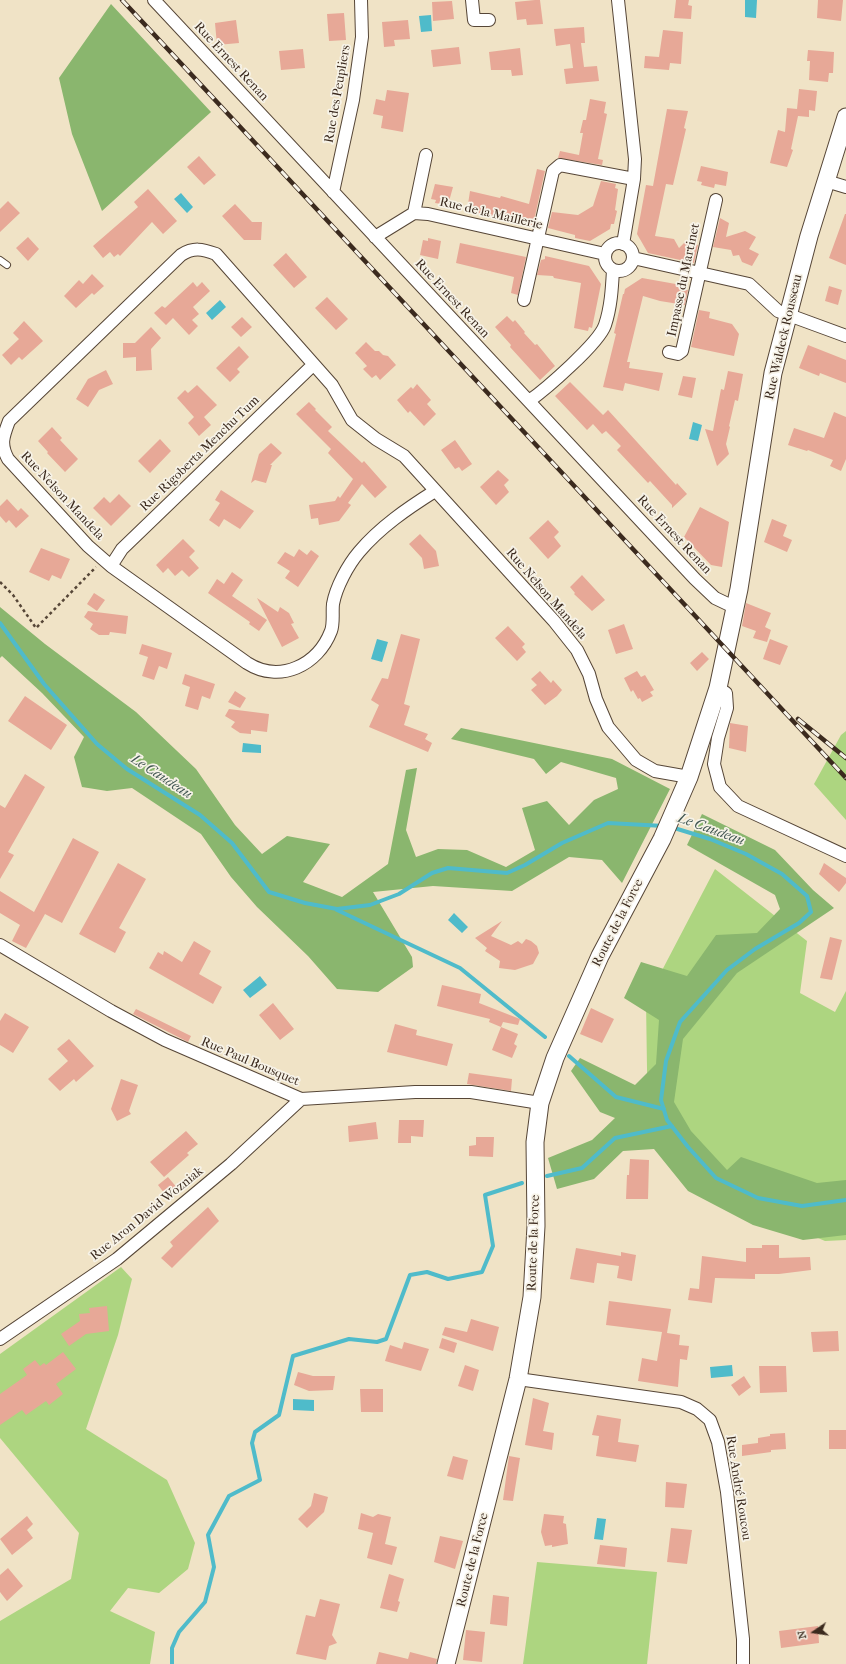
<!DOCTYPE html>
<meta charset="utf-8">
<style>
body{margin:0}
#map{position:relative;width:846px;height:1664px;overflow:hidden;background:#f0e3c6;font-family:"IM FELL French Canon",serif}
canvas{display:block}
.north{position:absolute;left:794px;top:1612px;width:40px;height:40px;-webkit-text-stroke:3px #f7f3e8;paint-order:stroke;rotate:257deg;font-size:11px;font-weight:700;line-height:16px;text-align:center;color:#3b2a1e}
.north::after{content:'';display:block;margin:auto;width:14px;height:18px;background:#3b2a1e;clip-path:polygon(50% 0,100% 100%,50% 72%,0 100%)}
</style>
<div id="map">
<canvas width="846" height="1664"></canvas>
<div class="north">N</div>
</div>
<script>
const context = document.querySelector('canvas').getContext('2d');
context.lineJoin = 'round';
function fillPath(path, color) {
  context.fillStyle = color;
  context.fill(path, 'evenodd');
}
function stroke(path, color, width, dash) {
  context.strokeStyle = color;
  context.lineWidth = width;
  context.lineCap = dash ? 'butt' : 'round';
  context.setLineDash(dash || []);
  context.stroke(path);
}
function drawText(font, color, halo, rows, align = 'center') {
  context.font = font + ' "IM FELL French Canon",serif';
  context.lineWidth = 3.5;
  context.setLineDash([]);
  context.textBaseline = 'middle';
  context.strokeStyle = halo;
  context.fillStyle = color;
  for (const [text, x, y, turn = 0] of rows) {
    context.save();
    context.translate(x, y);
    context.rotate((+turn || 0) * Math.PI / 180);
    context.textAlign = isNaN(turn) ? turn : align;
    if (halo) context.strokeText(text, 0, 0);
    context.fillText(text, 0, 0);
    context.restore();
  }
}
const green = new Path2D(`
 M846,731v89l-32,-36 27,-49z
 M715,869l92,72 -7,52 35,19 11,-21v249l-21,1 -105,-45 -72,-60 -2,-135z
 M121,1267l11,12 -14,56 -32,94 81,51 28,63 -7,26 -29,24 -31,-5 -18,23 45,21 -5,32h-150v-43l71,-42 8,-46 -79,-95v-84z
 M537,1562l120,10 -10,92h-124z`);
const forest = new Path2D(`
 M111,4l100,108 -109,99 -30,-77 -13,-56z
 M0,607l45,37 91,68 60,57 39,56 27,29 25,-18 43,8 -27,38 39,15 46,-33 18,-94 11,-2 -11,62 10,27 22,-8 29,1 39,17 29,-17 -13,-42 25,-7 22,24 25,-25 24,-11 -2,-11 -55,-16 -15,12 -12,-15 -83,-20 10,-11 151,31 58,30 -48,94 -20,-23 -33,-3 -57,34 -79,-5 -60,6 39,65 1,10 -35,25 -41,-3 -29,-33 -51,-49 -26,-30 -30,-43 -69,-46 -25,3 -25,-4 -8,-30 10,-20 -42,-44 -40,-37 -2,2z
 M702,814l73,36 38,40 21,18 -97,65 -54,66 -9,63 17,29 36,39 14,-13 76,26 29,-3v55l-43,5 -50,-15 -65,-34 -34,-42 -31,2 -29,28 -37,10 -9,-31 44,-18 23,-22 -15,-6 -29,-41 9,-13 55,27 21,-21 3,-44 -35,-22 17,-36 46,14 29,-41 41,-2 23,-24 -5,-14 -88,-50z`);
const water = new Path2D(`
 M745,0h12l-1,18 -11,-1z
 M431,15l1,16 -11,1 -2,-16z
 M181,193l12,14 -6,6 -13,-14z
 M220,300l6,7 -14,13 -6,-7z
 M693,422l9,3 -4,16 -9,-2z
 M377,639l11,3 -6,20 -11,-3z
 M243,743l18,2v8l-19,-1z
 M454,913l14,14 -6,6 -14,-13z
 M260,976l7,9 -17,13 -7,-8z
 M732,1365l1,11 -22,2 -1,-11z
 M293,1399l21,1v11l-21,-1z
 M597,1518l9,1 -3,21 -9,-1z`);
const stream = new Path2D(`
 M0,623l44,61 53,60 30,25 73,46 32,28 37,49 36,11 32,6 33,-4 29,-11 33,-21 16,-5 59,5 18,-8 37,-22 46,-20 56,3
 M671,827l39,12 36,15 36,20 25,22 4,16 -12,11 -44,26 -28,21 -47,52 -14,39 -5,39 6,20 21,27 28,31 42,20 44,8 44,-6
 M337,910l123,58 85,69
 M569,1056l47,41 48,12
 M547,1176l35,-8 33,-30 57,-12
 M172,1664v-16l7,-16 26,-30 9,-35 -6,-32 21,-39 31,-16 -8,-37 3,-11 24,-17 14,-59 56,-17 28,3 9,-3 24,-64 17,-3 21,7 34,-7 11,-26 -8,-51 37,-12`);
const building = new Path2D(`
 M535,0h5l3,24 -16,1 -1,-6 -9,1 -2,-18z
 M676,0h13l-1,5 4,1 -1,13 -17,-1z
 M818,0h25l-2,21 -24,-3z
 M452,1l2,18 -21,2 -1,-19z
 M344,13l2,27 -17,1 -2,-27z
 M236,20l3,23 -22,2 -2,-22z
 M408,20l2,19 -16,1 1,6 -11,1 -2,-25z
 M584,27l1,16h-4l3,24 13,-1 2,15 -33,3 -2,-15 9,-1 -3,-24 -14,2 -2,-17z
 M663,30l20,2 -2,32 -11,-1 -1,7 -25,-2 1,-12 14,1z
 M459,47l2,17 -28,3 -2,-17z
 M520,48l3,27 -11,1 -1,-6h-20l-2,-18z
 M303,49l2,19 -24,2 -2,-19z
 M808,50l26,2 -1,21h-4l-1,9 -19,-2 1,-19h-3z
 M799,89l18,2 -2,20 -6,-1v7l-11,-1 -7,33 2,1 -6,17 -17,-4 8,-33 7,2 2,-24 10,1z
 M387,90l22,3 -6,39 -22,-4 2,-12 -10,-2 3,-15 9,2z
 M590,99l16,3 -2,11 3,1 -9,45 5,1 -1,5 -44,-7 2,-7 19,4 4,-22h-3l3,-13h3z
 M667,109l21,2 -4,17 2,1 -13,56 -7,-1 -11,52 19,3 5,9 6,-6 13,3 -4,18 -46,-10 -11,-19 9,-49 7,1z
 M199,156l17,19 -12,10 -17,-18z
 M701,166l27,6 -2,14 -11,-2 -1,4 -13,-3 1,-3 -5,-1z
 M537,169l8,2 -12,54 -66,-14 3,-20 30,7 1,-2 28,8z
 M601,181l15,3 -1,4 3,1 -3,21 2,1 -3,13h-3l-1,5 -20,12 -15,-3v-3l-27,-7 4,-16 26,3 15,-9z
 M435,184l18,3 -5,18 -13,-2 1,-3 -5,-1z
 M148,189l29,32 -14,13 -11,-12 -32,34 -2,-2 -4,3 -4,-5 -7,6 -10,-12 45,-39 -4,-5z
 M8,201l12,12 -20,19v-23z
 M235,204l17,18h10l-1,18h-17l-22,-24z
 M845,214h1v51l-17,-7z
 M720,218l9,5 -3,14 19,-6 11,6 -7,12 10,5 -7,12 -10,-4 -3,-7 -6,1 -2,-6 -18,-3z
 M28,237l11,12 -11,12 -12,-13z
 M428,238l13,3 -3,18 -18,-4 3,-15 5,1z
 M460,243l66,14 -8,38 -7,-2 3,-16 -58,-14z
 M286,253l21,24 -13,11 -21,-23z
 M545,256l44,10 12,18 -9,44 -3,-1 -1,4 -14,-3 7,-45 -27,-5 -1,-2 -16,-1 4,-15 4,-1z
 M92,274l12,12 -10,9 -2,-2 -16,15 -12,-12 15,-16 4,4z
 M642,278l45,8 -1,4h2l-3,15 -25,-4 -17,-5 -16,66h3l-1,6 34,5 -4,18 -34,-8 -2,8 -20,-4 13,-53 -2,-1 9,-39h1l1,-5z
 M193,282l4,5 5,-5 8,9 -17,16 6,7 -7,6 6,6 -9,9 -16,-17 -7,7 -12,-12 8,-7 3,2z
 M829,286l13,4 -4,15 -13,-4z
 M327,297l21,22 -12,11 -21,-22z
 M699,310l11,2 -1,6 23,6 7,10 -5,22 -43,-9z
 M507,316l6,6 2,-2 10,12 -1,1 11,12 2,-1 18,22 -15,14 -30,-33 1,-2 -16,-18z
 M242,317l10,10 -11,10 -10,-10z
 M24,321l19,20 -21,19 -3,-3 -8,8 -9,-10 17,-16 -6,-6z
 M151,327l10,11 -10,11 1,21 -16,1v-14l-13,1v-15h12z
 M366,342l9,9h4l4,4 5,1 8,9 -16,15 -4,-5 -4,3 -9,-9 4,-3 -12,-13z
 M808,345l38,15v23l-26,-10 -1,3 -20,-8z
 M239,346l10,11 -12,12 3,3 -10,10 -14,-14z
 M106,370l7,14 -14,6 -11,17 -12,-8 12,-20z
 M728,371l15,3 -5,27 -3,-1 -6,26 1,1 -4,17 3,10 -12,12 -12,-37 8,2 8,-42 3,1z
 M683,376l13,2 -4,20 -14,-3z
 M570,382l33,33 5,-5 68,75 1,-2 10,11 -15,14v-3l-22,-24 -2,2 -31,-33 4,-4 -15,-15 -4,3 -9,-10 -6,6 -32,-34z
 M417,384l14,16 -4,4 9,10 -12,12 -14,-15 -2,2 -11,-13 14,-13 2,2z
 M197,385l20,20 -13,12 7,8 -12,11 -11,-13 6,-6 -17,-19 8,-8 3,3z
 M309,402l7,7 -1,1 17,17 -4,4 34,32 2,-2 23,26 -12,11 -13,-14 -14,19 3,2 -12,16 -20,4 -1,-7 -7,1 -2,-14 26,-4 3,-5 2,2 13,-19 -25,-26 3,-4 -35,-35z
 M834,412l12,5v42l-5,12 -11,-5 3,-6 -25,-10 -1,1 -19,-6 6,-17 30,10z
 M52,427l10,11 -2,2 18,19 -13,13 -18,-19 1,-1 -10,-11z
 M160,439l11,12 -21,22 -12,-12z
 M455,440l17,24 -10,7 -3,-4 -4,2 -14,-19z
 M271,443l11,10 -12,12h2l-6,18 -11,-3 -4,3 8,-29z
 M498,470l11,10 -5,5 5,7 -13,13 -16,-18z
 M221,490l33,21 -14,18 -16,-10 -5,8 -10,-7 11,-17 -5,-3z
 M119,494l12,12 -20,20 -18,-18 11,-11 6,6z
 M7,499l11,12 3,-3 8,8 -13,12 -7,-8 -3,3 -6,-7v-10z
 M700,507l29,15 -7,45 -11,-2 -27,-28z
 M772,519l15,6 -4,11 9,4 -5,12 -23,-10z
 M548,520l11,12 -5,5 7,9 -13,13 -19,-21z
 M420,534l16,17 3,15 -15,3 -2,-11 -13,-14z
 M183,539l12,12 -6,6 10,11 -10,9 -7,-7 -7,6 -7,-8 -5,5 -7,-8z
 M41,548l29,11 -9,20 -9,-4 -3,6 -20,-9z
 M299,549l8,6 4,-5 8,6 -21,31 -13,-9 5,-7 -13,-8 8,-11 9,5z
 M232,572l11,8 -11,16 35,24 -8,11 -10,-7 1,-2 -42,-29 9,-14 7,5z
 M582,575l23,25 -13,11 -18,-17 1,-1 -5,-6z
 M94,593l11,7 -8,11 -10,-7z
 M257,598l21,14 2,-5 9,6 5,10 -3,1 8,14 -17,9z
 M746,603l25,10 -6,14 6,3 -4,12 -14,-4 3,-7 -14,-5z
 M88,611l40,5 -2,18 -16,-2 -1,3h-10l-9,-6 3,-5 -9,-7z
 M624,624l9,25 -17,5 -8,-24z
 M508,626l17,18 -3,3 4,5 -9,9 -22,-23z
 M401,634l19,5 -16,65 6,2 -6,19 24,9 -3,5 7,4 -4,9 -59,-25 10,-22 -8,-5 11,-22 6,1z
 M770,639l18,7 -8,19 -17,-6z
 M142,644l30,9 -5,16 -8,-3 -5,14 -12,-4 6,-19 -9,-3z
 M702,652l7,7 -12,12 -7,-8z
 M540,671l11,12 2,-3 9,10 -5,6 -12,9 -14,-15 6,-5 -6,-6z
 M637,671l4,6 4,-2 9,15 -4,2 3,4 -11,6 -2,-4 -2,1 -5,-9 -2,2 -7,-14z
 M185,674l30,10 -5,15 -8,-3 -4,14 -13,-4 5,-19 -8,-3z
 M235,691l11,7 -6,10 -12,-6z
 M25,696l42,29 -16,25 -43,-29z
 M229,709l40,5 -2,18 -16,-2v4l-11,-1 -9,-6 4,-5 -10,-6z
 M730,723l18,3 -2,26 -17,-4z
 M25,774l20,13 -37,65 6,3 -14,24v-74l5,3z
 M73,838l26,14 -37,71 -17,-9 -19,34 -14,-7 8,-16 -20,-12v-22l34,21z
 M118,863l28,16 -27,49 7,4 -11,21 -36,-19z
 M824,863l22,15v5l-7,9 -20,-18z
 M502,921l-11,15 20,9 7,-4 4,3 4,-5 5,2 6,5 2,7 -6,11 -18,6 -16,-2 1,-7 -15,-10 2,-3 -12,-10z
 M830,937l12,3 -10,40 -12,-2z
 M194,941l17,10 -12,23 23,13 -9,17 -64,-36 9,-16 5,3 1,-4 18,11z
 M442,985l39,9 -2,9 41,16 -2,6 -15,-3 -2,5 -12,-5 1,-3 -53,-13z
 M273,1003l21,26 -14,11 -21,-25z
 M591,1008l23,11 -12,24 -22,-9z
 M136,1009l55,27 -3,6 -55,-28z
 M5,1013l24,14 -16,26 -13,-8v-24z
 M395,1024l22,6 -1,5 37,9 -6,22 -60,-14z
 M501,1027l17,7 -4,10 3,2 -5,12 -20,-8z
 M69,1039l25,27 -18,16 -2,-3 -14,12 -12,-12 20,-18 -11,-12z
 M469,1073l43,6 -1,12 -44,-7z
 M121,1079l17,6 -9,26 2,3 -14,7 -6,-12z
 M399,1120h25l-1,17 -12,-1v7h-13z
 M376,1122l2,17 -29,3 -1,-16z
 M186,1131l12,13 -11,9 2,2 -25,22 -14,-15z
 M476,1137h18l-1,20 -24,-1v-10l7,-1z
 M630,1159l19,1 -1,39h-22l1,-24h2z
 M168,1177l10,12 -10,9 -10,-13z
 M208,1207l11,14 -47,47 -11,-10 12,-12 -3,-4z
 M762,1245h17v13l31,-1 1,13 -32,4h-24v5l-40,-1 -3,25 -24,-3 2,-12 9,1 3,-33 44,6v-14h16z
 M576,1248l45,8v-4l15,3 -4,26 -15,-3 2,-12 -22,-3 -3,20 -24,-4z
 M609,1301l62,8 -4,24 13,2 -1,10 10,1 -2,14 -7,-1 -2,28 -40,-6 4,-23 15,3 5,-29 -56,-7z
 M107,1306l2,25 -23,3 -17,12 -8,-12 19,-13 -1,-7 11,-1 -1,-5z
 M471,1319l28,8 -6,24 -51,-16 3,-8 22,5z
 M838,1331l1,20 -26,1 -2,-20z
 M442,1338l15,5 -3,10 -15,-5z
 M404,1342l25,7 -8,22 -36,-10 5,-16 12,4z
 M63,1352l13,17 -20,15 7,10 -14,11 -3,-4 -20,14 -4,-5 -22,15v-31l27,-19 -4,-6 12,-9 5,6 4,-3 2,2z
 M465,1365l14,5 -6,21 -15,-5z
 M759,1366h27l1,26 -27,1z
 M298,1372l15,4h22l-2,14 -24,1 -15,-6z
 M744,1376l7,11 -12,9 -8,-11z
 M360,1389h23v23h-22z
 M533,1398l16,5 -6,28 11,2 -2,17 -27,-5z
 M597,1415l24,4 -3,23 21,3 -3,17 -40,-6 3,-20 -7,-1z
 M829,1430h17v19h-17z
 M785,1433l1,16 -15,1v2l-29,4v-11l16,-2v-5l12,-2v-2z
 M453,1456l15,4 -5,20 -16,-4z
 M509,1456l11,2 -7,43 -10,-1z
 M666,1482l21,2 -3,24 -19,-1z
 M314,1493l14,4 -4,15 -17,16 -9,-9 13,-13z
 M361,1513l12,4 5,-3 13,3 -6,27 12,3 -5,18 -25,-7 6,-25 -15,-4z
 M544,1514l20,2 -1,7 3,1 2,20 -16,3v-2l-7,1 -4,-14z
 M27,1516l6,8 -6,6 6,8 -21,17 -12,-16z
 M671,1528l21,2 -5,34 -20,-2z
 M440,1536l23,5 -8,28 -21,-7z
 M600,1545l27,3 -2,19 -28,-3z
 M8,1568l15,18 -16,15 -7,-9v-17z
 M389,1574l15,5 -6,22 2,1 -3,10 -17,-4z
 M493,1595l16,2 -2,29 -17,-2z
 M320,1599l20,5 -8,31 5,8 -8,3 -3,14 -30,-6 10,-39 9,2z
 M818,1626l1,17 -38,5 -2,-17z
 M466,1630l19,2 -3,30 -19,-2z
 M379,1652l29,7 2,-7 27,7 -1,5h-60z`);
const path = new Path2D(`
 M0,582l13,13 23,33 60,-61`);
const lane = new Path2D(`
 M0,260l7,5`);
const street = new Path2D(`
 M154,0l541,579 20,19 21,10
 M472,0l2,20h15
 M618,0l17,159 -1,20 -11,65
 M826,181l20,6
 M333,192l20,-92 9,-63 -1,-37
 M414,213l12,-58
 M375,237l39,-24 14,1 177,40
 M605 257a14 14 0 1 1 28 0a14 14 0 1 1-28 0Z
 M633,258l116,26 29,27 68,25
 M524,300l29,-129 7,-6 74,14
 M669,352l9,2 4,-3 34,-151
 M529,401c17,-12 70,-58 76,-76 6,-18 7,-37 8,-55
 M435,491c-27,17 -55,36 -76,61 -11,13 -23,35 -26,52 -1,8 1,19 -2,27 -13,34 -51,53 -84,32l-136,-97 -23,-20 -80,-87c-8,-15 -5,-22 1,-38l172,-166c13,-8 21,-6 35,-1l116,131 20,35 24,19 28,17 150,165 23,29 12,24 7,25 12,28 28,33 19,11 34,6
 M111,566l11,-17 191,-184
 M718,688l8,5 1,15 -9,30 -4,26 6,23 18,19 108,50
 M0,945l111,66 54,29 136,59 114,-7h56l69,11
 M0,1339l117,-80 114,-95 70,-65
 M518,1379l163,23 16,7 13,11 8,22 9,50 16,147v25`);
const secondary = new Path2D(`
 M446,1664l72,-285 14,-82 4,-71 -1,-84 5,-39 15,-45 45,-102 62,-117 27,-62 29,-89 21,-99 34,-216 36,-137 37,-119`);
const rail = new Path2D(`
 M122,0l724,778
 M798,719l48,39`);
const streetNames = [
 ["Rue Ernest Renan",231,62,47],
 ["Rue des Peupliers",338,94,-80],
 ["Rue de la Maillerie",491,214,13],
 ["Impasse du Martinet",684,280,-78],
 ["Rue Ernest Renan",452,299,47],
 ["Rue Waldeck Rousseau",784,337,-77],
 ["Rue Rigoberta Menchu Tum",200,454,-44],
 ["Rue Nelson Mandela",62,496,47],
 ["Rue Ernest Renan",674,535,47],
 ["Rue Nelson Mandela",546,594,49],
 ["Route de la Force",618,923,-63],
 ["Rue Paul Bousquet",250,1062,23],
 ["Rue Aron David Wozniak",147,1214,-39],
 ["Route de la Force",534,1243,-88],
 ["Rue André Roucou",738,1488,81],
 ["Route de la Force",473,1560,-76]
];
const waterNames = [
 ["Le Caudeau",161,777,33],
 ["Le Caudeau",711,830,20]
];
fillPath(green, '#add580');
fillPath(forest, '#8ab66e');
fillPath(water, '#4fbbca');
stroke(stream, '#4fbbca', 4);
fillPath(building, '#e7a897');
stroke(lane, '#564637', 8);
stroke(street, '#564637', 14);
stroke(secondary, '#564637', 19);
stroke(path, '#564637', 2.5, [3, 3]);
stroke(lane, '#fff', 6);
stroke(street, '#fff', 12);
stroke(secondary, '#fff', 17);
stroke(rail, '#3b2a1e', 4.5);
stroke(rail, '#f7f3e8', 3, [9]);
drawText('13px', '#3b2a1e', '#f7f3e8', streetNames);
drawText('italic 14px', '#415652', '#f7f3e8', waterNames);
</script>
